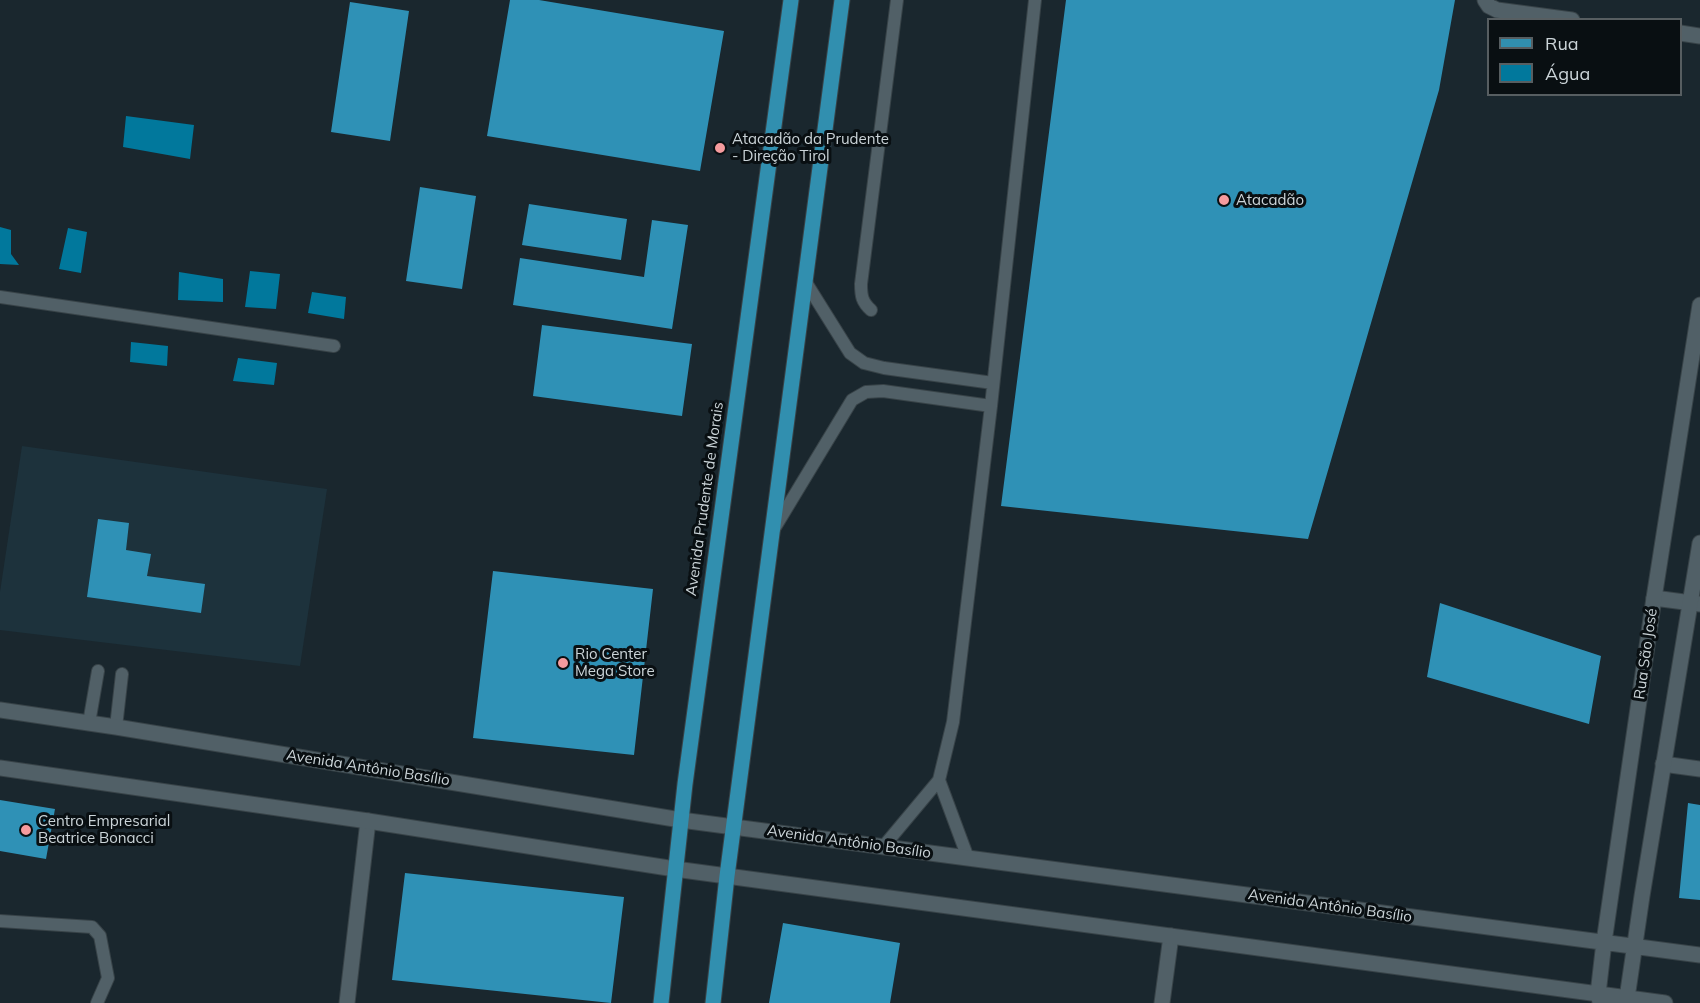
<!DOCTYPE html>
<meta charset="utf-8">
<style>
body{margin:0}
#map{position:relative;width:1700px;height:1003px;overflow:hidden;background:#1a272e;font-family:Mulish,sans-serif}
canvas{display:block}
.legend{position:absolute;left:1487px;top:18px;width:195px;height:78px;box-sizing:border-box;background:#090f12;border:2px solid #575e61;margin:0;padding:8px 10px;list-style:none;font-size:18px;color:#cbd4d8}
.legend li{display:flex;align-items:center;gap:12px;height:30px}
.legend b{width:30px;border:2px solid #575e61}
</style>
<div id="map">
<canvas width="1700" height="1003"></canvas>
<ul class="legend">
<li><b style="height:8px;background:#318faf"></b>Rua</li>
<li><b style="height:16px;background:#01789c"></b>Água</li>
</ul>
</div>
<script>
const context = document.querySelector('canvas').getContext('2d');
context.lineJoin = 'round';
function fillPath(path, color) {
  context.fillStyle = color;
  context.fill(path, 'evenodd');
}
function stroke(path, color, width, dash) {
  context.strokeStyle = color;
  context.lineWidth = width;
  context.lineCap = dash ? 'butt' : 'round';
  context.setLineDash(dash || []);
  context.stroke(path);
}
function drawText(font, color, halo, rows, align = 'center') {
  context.font = font + ' Mulish,sans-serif';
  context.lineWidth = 6;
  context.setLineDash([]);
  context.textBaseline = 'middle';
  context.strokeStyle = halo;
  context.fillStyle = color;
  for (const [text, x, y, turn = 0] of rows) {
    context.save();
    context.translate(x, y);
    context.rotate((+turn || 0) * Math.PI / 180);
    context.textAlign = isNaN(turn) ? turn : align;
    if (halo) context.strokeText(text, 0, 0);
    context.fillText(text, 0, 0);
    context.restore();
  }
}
const built = new Path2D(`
 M22,446l305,43 -27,177 -300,-36v-38z`);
const water = new Path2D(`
 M126,116l68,9 -4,34 -67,-12z
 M0,227l11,3v24l8,11 -19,-1z
 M68,228l19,4 -6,41 -22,-4z
 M250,271l30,3 -4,35 -31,-2z
 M179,272l44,7v23l-45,-2z
 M312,292l34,5 -2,22 -36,-6z
 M131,342l37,4 -1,20 -37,-4z
 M238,358l39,5 -3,22 -41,-4z`);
const building = new Path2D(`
 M510,0h29l185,31 -24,140 -213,-35z
 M1066,0h389l-16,90 -131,449 -307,-33z
 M350,2l59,9 -19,130 -59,-9z
 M420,187l56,9 -14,93 -56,-8z
 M529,204l98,15 -6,41 -99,-15z
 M652,220l36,5 -16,104 -159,-24 7,-47 124,19z
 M542,325l150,19 -10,72 -149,-20z
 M98,519l31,4 -3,27 25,4 -4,22 58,8 -4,29 -114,-16z
 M493,571l160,18 -19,166 -161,-17z
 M1440,603l161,53 -12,68 -162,-47z
 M0,800l55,9 -9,50 -46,-8z
 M1688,803l12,2v95l-21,-2z
 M405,873l219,24 -13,106 -219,-23z
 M783,923l117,20 -10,60h-121z`);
const service = new Path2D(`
 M805,281l45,72 14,10 20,5 109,15
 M0,297l334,49
 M871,310c-9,-8 -10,-14 -10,-26l36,-284
 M774,529l78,-129 14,-8 17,-1 108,15
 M89,723l9,-52
 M116,727l6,-53
 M939,780l29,78
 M883,847l56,-67 14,-58 38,-316 44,-406
 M0,921l92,6 8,9 8,42 -11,25`);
const minor = new Path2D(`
 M1485,0l4,6 8,4 75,10
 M1680,33l20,3
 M1654,598l46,6
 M1663,764l37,5
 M347,1003l21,-182
 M1162,1003l9,-67`);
const secondary = new Path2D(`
 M0,710l116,17 565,93 1019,135
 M0,768l368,53 307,48 990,134
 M1600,1002l-2,-8 6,-52 50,-344 46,-293
 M1625,1003l2,-5 15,-102 58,-353`);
const primary = new Path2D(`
 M661,1003l24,-219 106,-784
 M713,1003l14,-127 115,-876`);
const markers = [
 [720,148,6,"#f59b9e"],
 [1224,200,6,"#f59b9e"],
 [563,663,6,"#f59b9e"],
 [26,830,6,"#f59b9e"]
];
const poiNames = [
 ["Atacadão da Prudente",732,139],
 ["- Direção Tirol",732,156],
 ["Atacadão",1236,200],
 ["Rio Center",575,654],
 ["Mega Store",575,671],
 ["Centro Empresarial",38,821],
 ["Beatrice Bonacci",38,838]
];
const streetNames = [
 ["Avenida Prudente de Morais",705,499,-82],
 ["Rua São José",1646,654,-82],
 ["Avenida Antônio Basílio",368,768,9],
 ["Avenida Antônio Basílio",849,842,8],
 ["Avenida Antônio Basílio",1330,906,8]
];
fillPath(built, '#1d323c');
fillPath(water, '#01789c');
fillPath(building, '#2f91b6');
stroke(service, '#384348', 14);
stroke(minor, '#384348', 17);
stroke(secondary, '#384348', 17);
stroke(primary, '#384348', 17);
stroke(service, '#516067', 12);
stroke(minor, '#516067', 15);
stroke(secondary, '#516067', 15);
stroke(primary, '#318faf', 15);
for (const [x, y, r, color] of markers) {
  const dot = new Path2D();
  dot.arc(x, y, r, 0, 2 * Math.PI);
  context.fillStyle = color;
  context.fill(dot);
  stroke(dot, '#090f12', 2);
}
drawText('15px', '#cbd4d8', '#090f12', poiNames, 'left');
drawText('15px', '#cbd4d8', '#090f12', streetNames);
</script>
